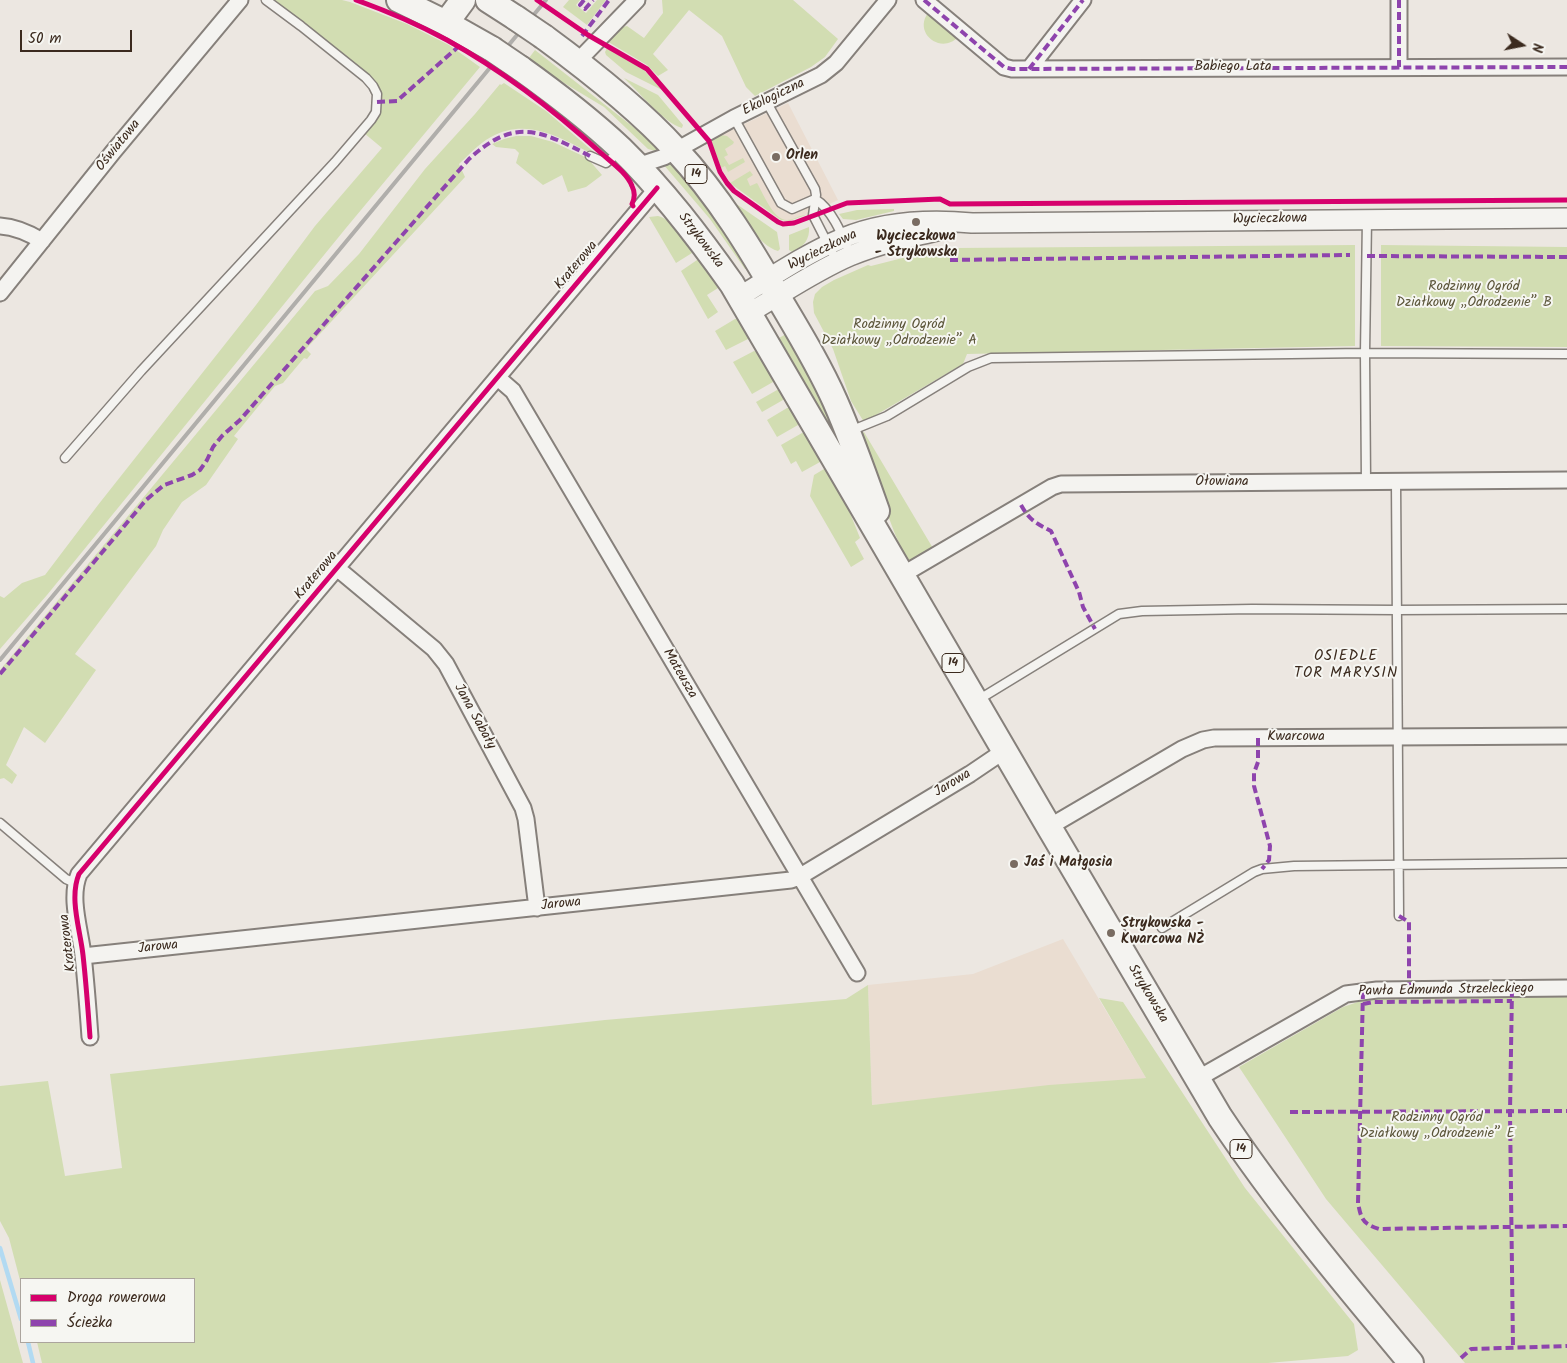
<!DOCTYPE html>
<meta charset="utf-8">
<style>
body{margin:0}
#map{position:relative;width:1567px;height:1363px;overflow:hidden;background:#ece7e1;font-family:Kalam,sans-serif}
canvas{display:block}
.legend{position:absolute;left:20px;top:1278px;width:175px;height:65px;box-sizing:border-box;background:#f6f6f2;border:1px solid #aba49d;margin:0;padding:6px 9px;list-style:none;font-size:15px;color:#3b2a1e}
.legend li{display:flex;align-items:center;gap:10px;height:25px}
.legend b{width:25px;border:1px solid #aba49d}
.north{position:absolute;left:1497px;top:20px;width:50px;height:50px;-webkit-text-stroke:4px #f6f6f2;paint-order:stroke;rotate:101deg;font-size:14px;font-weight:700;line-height:20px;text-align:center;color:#3b2a1e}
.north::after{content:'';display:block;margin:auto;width:18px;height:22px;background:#3b2a1e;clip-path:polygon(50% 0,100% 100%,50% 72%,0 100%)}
.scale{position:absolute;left:20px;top:30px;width:112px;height:22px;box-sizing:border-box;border:2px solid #3b2a1e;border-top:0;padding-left:6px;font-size:15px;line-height:18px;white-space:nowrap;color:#3b2a1e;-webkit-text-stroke:4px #f6f6f2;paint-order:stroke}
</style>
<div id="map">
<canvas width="1567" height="1363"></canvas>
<ul class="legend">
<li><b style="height:6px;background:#d6006c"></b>Droga rowerowa</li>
<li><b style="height:6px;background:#8e44ad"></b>Ścieżka</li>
</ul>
<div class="north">N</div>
<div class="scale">50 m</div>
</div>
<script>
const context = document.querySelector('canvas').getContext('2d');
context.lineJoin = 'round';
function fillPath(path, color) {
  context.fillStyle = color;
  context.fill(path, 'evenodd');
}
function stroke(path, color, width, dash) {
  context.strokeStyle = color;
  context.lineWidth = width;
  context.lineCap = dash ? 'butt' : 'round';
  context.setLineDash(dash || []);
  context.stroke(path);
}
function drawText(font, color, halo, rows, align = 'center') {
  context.font = font + ' Kalam,sans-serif';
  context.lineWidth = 4;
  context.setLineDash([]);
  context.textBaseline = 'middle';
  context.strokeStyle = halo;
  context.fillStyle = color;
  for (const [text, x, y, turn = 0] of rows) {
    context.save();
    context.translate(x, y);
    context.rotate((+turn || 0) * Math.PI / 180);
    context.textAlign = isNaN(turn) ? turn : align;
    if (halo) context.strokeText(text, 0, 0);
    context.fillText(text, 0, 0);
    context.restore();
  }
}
const built = new Path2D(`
 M788,103l50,97 -32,15 -20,6 -8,-2 -48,-36 -9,-15 -10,-28z
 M1063,939l83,139 -274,27 -4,-120 105,-11z`);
const green = new Path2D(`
 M272,0h70l8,2 57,22 42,21 31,22 -134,161 -299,367 -47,54v-53l4,2 18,-15 23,-8 53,-70 158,-200 59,-79 67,-78 -18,-15 11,-12 4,-8 2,-9 -1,-9 -12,-19 -65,-53z
 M569,0h11l-4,5 10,8 11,-13h9l-19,25 -24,-18z
 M662,0h131l45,39 -13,18 -14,10 -56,29 -9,-9 -24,-51 -33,-26 -36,44 15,16 -10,6 -11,-11 -42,-25 14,-12 8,-2 17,12 19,-25z
 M928,13l30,24c-17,18 -45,-4 -30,-24z
 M607,48l36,21 19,21 -36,-18 -20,-17 -1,-3z
 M535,50l120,94 5,6 -1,2 -11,-3 -44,-42 -45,-27 -30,-22z
 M624,78l34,17 25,30 -1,3c-18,-5 -44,-37 -58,-50z
 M504,83l42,28 56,48c-35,-17 -72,-44 -111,-22 -13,7 -22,18 -32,27l6,13 -159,172 5,5 -4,5 -3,-1 -21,25 -8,3 -41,50 4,3 -32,46 -24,17 -19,28 -7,16 -81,108 21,16 -51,73 -21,-16 -18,38 11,10 -5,9 -8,-6 -4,1v-109l315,-379 13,-5 31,-32 66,-85 50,-55 25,-30 1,1z
 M721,135l6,1 7,6 -1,2 -8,5 3,6 -4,2 5,8 14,-7 2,4 -17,10 -3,-6 -4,2 -10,-28z
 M516,136h15l22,6 30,14 6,4 13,15 -16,12 -18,5 -6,-17 -19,10 -27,-22 3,-10 -4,-4 -19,-2 -4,-3 12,-5z
 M670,161l43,56 34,52h-2l-35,-50 -47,-55z
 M750,171l3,4 -6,4 3,7 7,-3c6,10 16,37 30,37 6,0 13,-5 19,-5l-17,6 -8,-1 -51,-37z
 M735,203l42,29 3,17 -2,2c-20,-6 -32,-32 -43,-48z
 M894,209v2l-38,9 -13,-1 -4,-5 18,-4z
 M658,216c15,3 25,24 34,35v2l-16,10 -27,-46z
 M809,227c1,12 -5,20 -17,25l-3,-2v-15z
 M1355,245v101l-388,8 -4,10 -99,58 -13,-21 -18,-52 -19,-36 -1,-11 2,-8 7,-7 12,-7 34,-15 3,1 67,-17 18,-1z
 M1381,245l186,2v100l-186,-1z
 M697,260h3l18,28 -11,7 11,17 -10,7 -27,-48z
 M735,319h4l9,17v3l-22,11 -11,-19z
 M786,334l39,65 15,45 -61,-106z
 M754,351l3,1 17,26 -1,4 -21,12 -19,-32z
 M777,390h4l3,7 -1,3 -21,12 -6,-10z
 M787,408h4l8,14 -1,3 -21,12 -10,-17z
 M864,432l70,118 -23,12 -4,-1 -12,-27 -37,-98z
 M802,433h4l15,26 -1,3 -18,10 -6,-11 -5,3 -10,-19z
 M824,469l3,1 19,33 14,35 -5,4 9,17 -13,8 -41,-71 4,-21z
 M868,985l4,120 177,-20 97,-7 -47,-80 24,4 122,186 109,136 4,26 -10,6 -80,7h-1226l-5,-21h157v-63h-173v5l-12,-46 -9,-17v-135l48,-5 17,95 57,-8 -12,-94 495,-54 241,-21z
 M1567,996v367h-102l-139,-164 -87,-132 104,-60 30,-10z
 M0,1280l23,83h-23z`);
const stream = new Path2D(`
 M0,1248l21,71
 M28,1342l5,21`);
const service = new Path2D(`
 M766,101l49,88 1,6 -3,20 24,47
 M734,118l47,85 11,6 23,-10
 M590,156l16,7 14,-12
 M815,199c18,11 28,38 36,57
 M850,431l37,-15 81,-49 23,-9 374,-5 202,1
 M65,458l76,-87 194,-209 36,-42 5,-8 1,-18 -4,-8 -7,-8 -65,-52 -35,-26
 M1366,482l-1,-129 2,-134
 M1396,482l3,434
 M978,700l141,-86 23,-3 110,-2 145,1 170,-1
 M0,823l66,56 9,4
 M1162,928l92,-56 8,-3 32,-3 273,-3`);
const minor = new Path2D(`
 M924,0l80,67 8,2 555,-2
 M1399,0v67
 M577,62l60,-62
 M1029,69l54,-69
 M637,166l27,-9 70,-39 87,-43 15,-12 52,-63
 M0,226c16,1 29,7 42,15
 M0,293l113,-141 127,-152
 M498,378l15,13 344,582
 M338,569l96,80 12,15 77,144 3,11 11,89
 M902,575l150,-88 9,-3 506,-4
 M1049,827l133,-78 21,-9 11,-2 353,-2
 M83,956l708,-76 8,-3 171,-103 34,-23
 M90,1037c-2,-28 -4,-55 -7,-82 -3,-26 -14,-57 -4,-81l578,-686
 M1197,1079l149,-85 31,-4 190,-2`);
const tertiary = new Path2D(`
 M739,297c34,-21 68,-44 104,-59 41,-17 86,-19 129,-15l595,-5
 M749,313c33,-19 66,-42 101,-57 31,-13 65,-20 97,-27`);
const primary = new Path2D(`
 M399,0l47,23 46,26
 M488,0l28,18
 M446,23l17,-23
 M544,37c45,33 95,72 132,113 42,45 75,99 105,152 19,32 39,65 54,99 16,36 29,73 42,110
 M520,68c35,25 69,51 101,81 42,41 77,87 111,135l317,543 171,290c58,87 124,166 191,246`);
const rail = new Path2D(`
 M0,660l546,-660`);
const primaryBridge = new Path2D(`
 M516,18l28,19
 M492,49l28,19`);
const quiet = new Path2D(`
 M584,0l-4,5 5,4 8,-9
 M924,0l80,67 8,2 555,-2
 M1399,0v67
 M582,36l27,-36
 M1029,69l54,-69
 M377,102l20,-1 61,-54
 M1367,256l200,1
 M950,260l400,-5
 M1021,505c9,16 15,18 30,26l28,61 4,15 12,22
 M0,674l146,-174 18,-15 28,-10 8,-5 7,-10 6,-13 9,-11 18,-16 229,-261c46,-42 71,-29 121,-3
 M1258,738v24l-4,11v13l16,60 -1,14 -7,9
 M1399,916l10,6v68
 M1512,989l-2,123 3,236
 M1363,991l-5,212c3,16 5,21 21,26l188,-3
 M1363,1004l10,-2 139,-1
 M1290,1112l277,-1
 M1461,1358l10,-9 96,-3`);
const cycleway = new Path2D(`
 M356,0c31,11 61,24 91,40 56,31 107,70 154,113 10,9 26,20 31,33 3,6 3,12 0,18l1,2
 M537,0l51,35 59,34 62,72 11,31 7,11 7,8 44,31 5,2 11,-1 53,-20 93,-4 10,5 617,-4
 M90,1037c-2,-28 -4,-55 -7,-82 -3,-26 -14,-57 -4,-81l578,-686`);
const markers = [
 [776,157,5,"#796c62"],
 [916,222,5,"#796c62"],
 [1014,864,5,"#796c62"],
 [1111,933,5,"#796c62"]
];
const shields = [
 [696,174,22],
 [953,663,22],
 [1241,1149,22]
];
const shieldNames = [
 ["14",696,174],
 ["14",953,663],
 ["14",1241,1149]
];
const streetNames = [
 ["Babiego Lata",1233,68],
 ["Ekologiczna",774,98,-26],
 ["Oświatowa",119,146,-51],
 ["Wycieczkowa",1270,220,-1],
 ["Strykowska",700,241,53],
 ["Wycieczkowa",823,251,-26],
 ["Kraterowa",577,266,-50],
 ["Ołowiana",1222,483],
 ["Kraterowa",317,576,-50],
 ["Mateusza",679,674,60],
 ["Jana Sabały",474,717,61],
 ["Kwarcowa",1296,738],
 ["Jarowa",953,784,-31],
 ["Jarowa",561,905,-6],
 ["Kraterowa",69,943,-97],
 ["Jarowa",158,948,-6],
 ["Pawła Edmunda Strzeleckiego",1446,991,-1],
 ["Strykowska",1147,994,59]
];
const poiNames = [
 ["Orlen",786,157],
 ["Wycieczkowa",916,238,"center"],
 ["- Strykowska",916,254,"center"],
 ["Jaś i Małgosia",1024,864],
 ["Strykowska -",1121,925],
 ["Kwarcowa NŻ",1121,941]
];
const parkNames = [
 ["Rodzinny Ogród",1474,288],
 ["Działkowy „Odrodzenie” B",1474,304],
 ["Rodzinny Ogród",899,326],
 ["Działkowy „Odrodzenie” A",899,342],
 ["Rodzinny Ogród",1437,1119],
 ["Działkowy „Odrodzenie” E",1437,1135]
];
const neighbourhoodNames = [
 ["OSIEDLE",1346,657],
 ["TOR MARYSIN",1346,674]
];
fillPath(built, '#eaddd1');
fillPath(green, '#d2ddb2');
stroke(stream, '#b2daf2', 4.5);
stroke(service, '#86807b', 11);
stroke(minor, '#86807b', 19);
stroke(tertiary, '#86807b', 22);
stroke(primary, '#86807b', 28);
stroke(service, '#f4f3f0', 8);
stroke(minor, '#f4f3f0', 15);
stroke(tertiary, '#f4f3f0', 19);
stroke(primary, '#f4f3f0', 24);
stroke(rail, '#b0aeab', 4);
stroke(primaryBridge, '#86807b', 28, []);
stroke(primaryBridge, '#f4f3f0', 24);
stroke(quiet, '#8e44ad', 4, [8, 4]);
stroke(cycleway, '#d6006c', 5);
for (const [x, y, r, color] of markers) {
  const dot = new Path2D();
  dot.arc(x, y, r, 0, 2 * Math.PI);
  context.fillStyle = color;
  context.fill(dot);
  stroke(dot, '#f6f6f2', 2);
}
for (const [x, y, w] of shields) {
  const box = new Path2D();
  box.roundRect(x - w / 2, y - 9.5, w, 19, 4);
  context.fillStyle = '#f6f6f2';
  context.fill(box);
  stroke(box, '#3b2a1e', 1);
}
drawText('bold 12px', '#3b2a1e', null, shieldNames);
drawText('14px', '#3b2a1e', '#f6f6f2', streetNames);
drawText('bold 14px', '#3b2a1e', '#f6f6f2', poiNames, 'left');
drawText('14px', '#5b5539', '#f6f6f2', parkNames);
context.letterSpacing = '1px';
drawText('15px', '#3b2a1e', '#f6f6f2', neighbourhoodNames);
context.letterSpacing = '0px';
</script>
